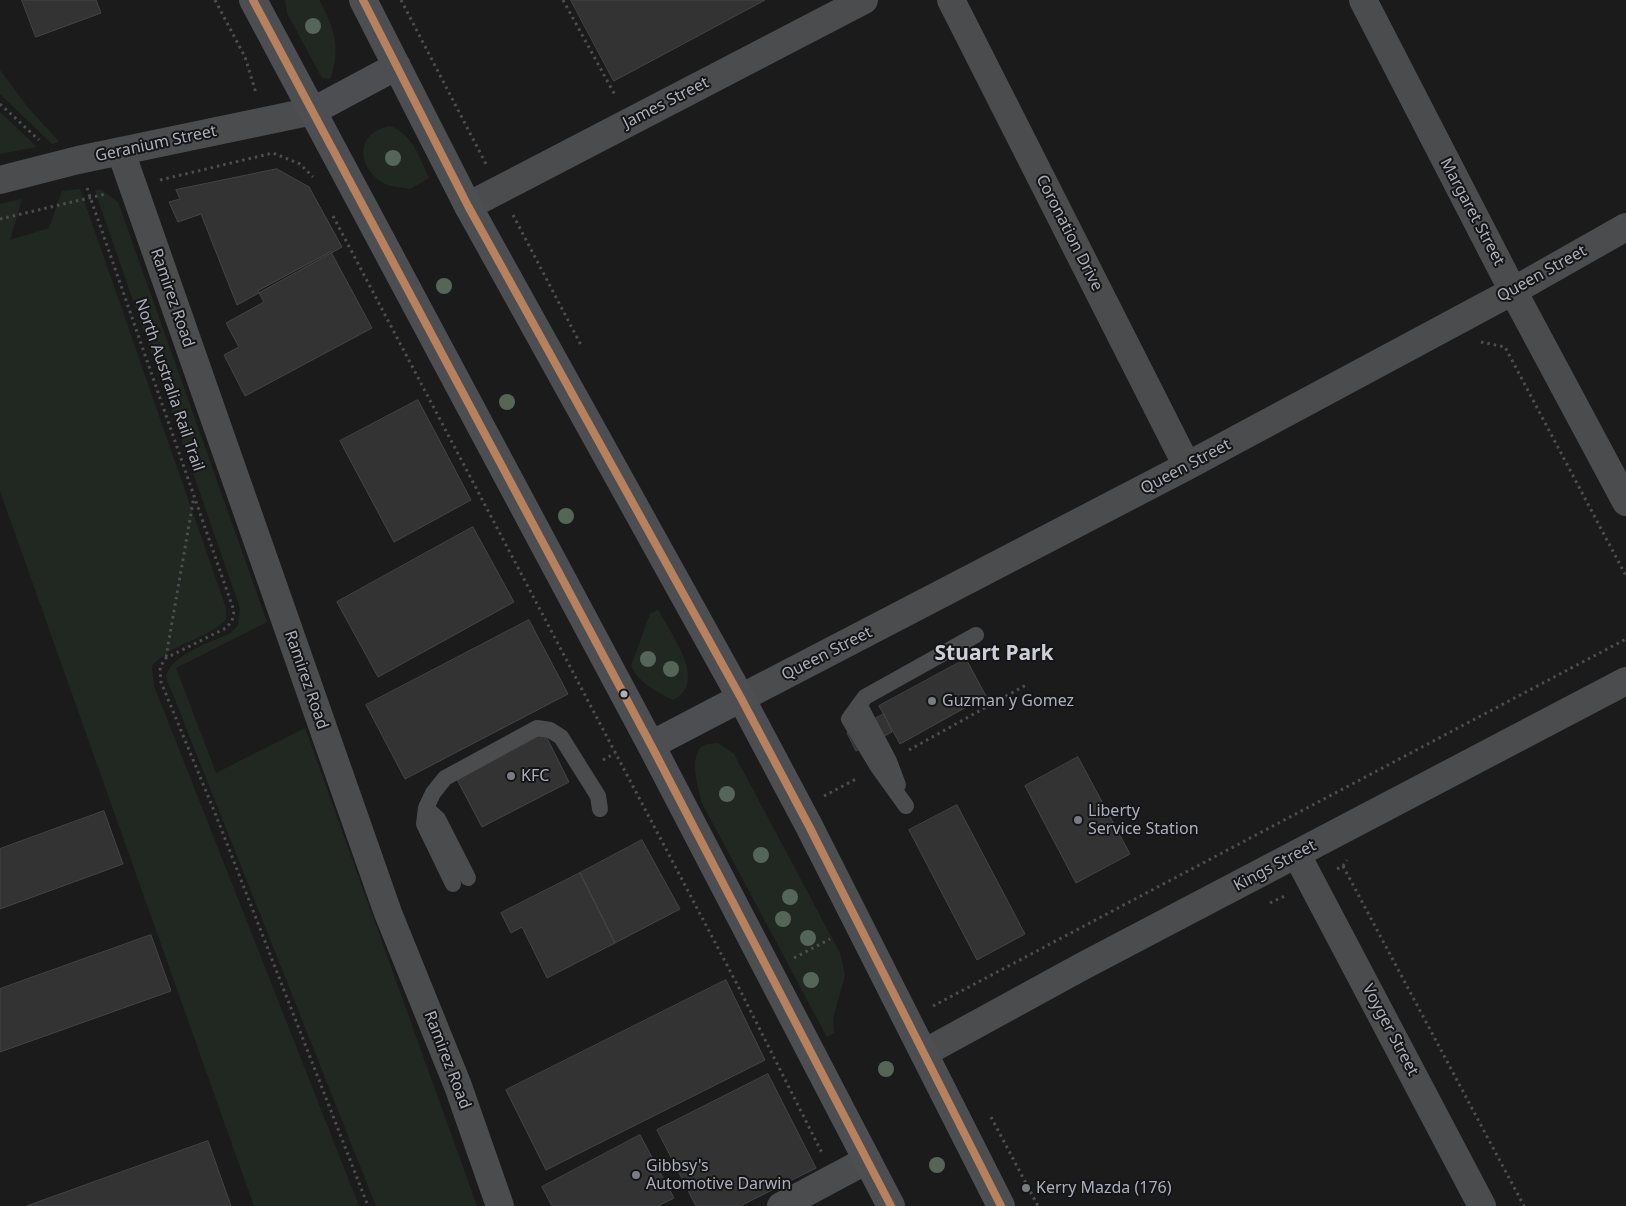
<!DOCTYPE html>
<style>
body{margin:0}
canvas{display:block;background:#1b1b1b}
</style>
<canvas width="1626" height="1206"></canvas>
<script>
const context = document.querySelector('canvas').getContext('2d');
context.lineJoin = 'round';
function fillPath(path, color) {
  context.fillStyle = color;
  context.fill(path, 'evenodd');
}
function stroke(path, color, width, dash) {
  context.strokeStyle = color;
  context.lineWidth = width;
  context.lineCap = dash ? 'butt' : 'round';
  context.setLineDash(dash || []);
  context.stroke(path);
}
function drawText(font, color, halo, rows, align = 'center') {
  context.font = font + ' "Noto Sans",sans-serif';
  context.lineWidth = 4;
  context.setLineDash([]);
  context.textBaseline = 'middle';
  context.strokeStyle = halo;
  context.fillStyle = color;
  for (const [text, x, y, turn = 0] of rows) {
    context.save();
    context.translate(x, y);
    context.rotate((+turn || 0) * Math.PI / 180);
    context.textAlign = isNaN(turn) ? turn : align;
    if (halo) context.strokeText(text, 0, 0);
    context.fillText(text, 0, 0);
    context.restore();
  }
}
const green = new Path2D(`
 M285,0h34c12,22 20,39 15,65 -1,5 -1,10 -5,14l-7,-1 -35,-65z
 M0,70l26,35 33,37 -7,2 -52,-50z
 M0,112l37,35 -37,7z
 M390,126c23,9 29,31 39,52l-19,11c-8,-2 -20,-2 -27,-6 -27,-18 -28,-50 7,-57z
 M80,189l146,419v12c-23,21 -53,22 -74,46l2,20 205,520h-105l-254,-715v-287l22,-5 -12,41 39,-12 13,-37z
 M100,189l18,13 149,420 -91,46 40,105 89,-45 172,478h-101l-210,-529c4,-22 46,-35 65,-44l7,-8 2,-17 -145,-417z
 M658,610c12,22 51,73 15,90 -16,-8 -34,-17 -42,-34l19,-52z
 M718,743l16,11 106,199 5,22 -12,44 1,14 -7,4 -125,-234c-4,-16 -12,-41 -2,-55 4,-5 12,-4 18,-5z`);
const building = new Path2D(`
 M22,0h74l5,13 -65,24z
 M571,0h194l-151,81z
 M277,169l32,18 33,60 -105,58 -36,-91 -23,8 -9,-20 11,-3 -4,-9z
 M331,252l41,76 -127,68 -21,-41 15,-8 -13,-24 38,-21 -6,-11z
 M418,400l53,100 -77,42 -54,-101z
 M473,527l41,75 -136,75 -41,-75z
 M529,620l39,74 -163,85 -39,-74z
 M966,659l20,37 -86,48 -21,-38z
 M884,714l8,18 -36,19 -9,-18z
 M543,730l26,52 -87,45 -30,-57z
 M1078,757l52,97 -54,29 -51,-97z
 M957,805l68,129 -48,26 -68,-130z
 M104,811l19,53 -123,45v-60z
 M642,840l38,69 -65,34 -35,-70z
 M580,873l35,70 -68,35 -25,-51 -11,6 -10,-20z
 M151,935l20,56 -171,61v-63z
 M726,980l39,80 -219,110 -40,-80z
 M768,1074l48,94 -76,38h-44l-39,-76z
 M640,1135l34,63 -16,8h-106l-10,-19z
 M208,1141l23,65h-204z`);
const path = new Path2D(`
 M215,0l30,57 11,36
 M401,0l86,166
 M563,0l52,95
 M0,104l39,36
 M160,180l113,-27 27,11 13,13
 M87,188l147,423 -2,10 -6,7 -60,30 -6,9 1,15 54,131 153,393
 M513,215l69,132
 M333,216l405,770 84,167
 M0,219l106,-25
 M1481,342l24,5 121,229
 M166,657l28,-161
 M909,750l117,-65
 M603,760l12,-7
 M824,796l34,-18
 M1343,866l181,340
 M1337,869l6,-3 4,-6
 M1270,903l17,-8
 M794,958l36,-19
 M933,1006l693,-367
 M991,1117l47,89`);
const service = new Path2D(`
 M860,706l29,55 9,24
 M906,806l-28,-39 -29,-48 16,-22 111,-62
 M426,808l12,11 30,59
 M453,884l-29,-60 2,-16 7,-15 12,-15 92,-50 13,2 11,7 37,59 2,13`);
const minor = new Path2D(`
 M951,0l236,466
 M1363,0l150,291 113,211
 M121,152l267,761 70,173 42,120
 M0,180l78,-20 235,-49
 M468,206l396,-206
 M741,698l446,-232 326,-175 113,-64
 M1297,855l185,351
 M924,1053l159,-87 543,-285
 M781,1206l86,-46`);
const trunk = new Path2D(`
 M253,0l398,745 240,461
 M363,0l105,206 273,492 68,128 192,380
 M313,111l84,-45
 M651,745l90,-47`);
const bus1 = new Path2D(`
 M253,0l398,745 240,461
 M363,0l105,206 273,492 68,128 192,380`);
const trees = [
 [313,26],
 [393,158],
 [444,286],
 [507,402],
 [566,516],
 [648,659],
 [671,669],
 [727,794],
 [761,855],
 [790,897],
 [783,919],
 [808,938],
 [811,980],
 [886,1069],
 [937,1165]
];
const markers = [
 [624,694,4.5,"#adb0bb"],
 [932,701,5,"#7a7c83"],
 [511,776,5,"#7a7c83"],
 [1078,820,5,"#7a7c83"],
 [636,1175,5,"#7a7c83"],
 [1026,1188,5,"#7a7c83"]
];
const streetNames = [
 ["James Street",666,103,-27],
 ["Geranium Street",156,144,-12],
 ["Margaret Street",1472,212,62],
 ["Coronation Drive",1069,233,63],
 ["Queen Street",1542,274,-29],
 ["Ramirez Road",172,298,71],
 ["North Australia Rail Trail",169,385,71],
 ["Queen Street",1186,467,-28],
 ["Queen Street",827,654,-27],
 ["Ramirez Road",306,680,71],
 ["Kings Street",1275,866,-28],
 ["Voyger Street",1390,1030,62],
 ["Ramirez Road",447,1060,69]
];
const poiNames = [
 ["Guzman y Gomez",942,701],
 ["KFC",521,776],
 ["Liberty",1088,811],
 ["Service Station",1088,829],
 ["Gibbsy's",646,1166],
 ["Automotive Darwin",646,1184],
 ["Kerry Mazda (176)",1036,1188]
];
const districtNames = [
 ["Stuart Park",994,654]
];
fillPath(green, '#212822');
fillPath(building, '#333');
stroke(building, '#434447', 1);
stroke(path, '#4c4d50', 3, [2.5, 4]);
stroke(service, '#4b4c4e', 16);
stroke(minor, '#4b4c4e', 28);
stroke(trunk, '#4d4e51', 28);
stroke(bus1, '#b6815c', 8);
context.fillStyle = '#556658';
for (const [x, y] of trees) {
  context.beginPath();
  context.arc(x, y, 8, 0, 2 * Math.PI);
  context.fill();
}
for (const [x, y, r, color] of markers) {
  const dot = new Path2D();
  dot.arc(x, y, r, 0, 2 * Math.PI);
  context.fillStyle = color;
  context.fill(dot);
  stroke(dot, '#151517', 2);
}
drawText('16px', '#adb0bb', '#151517', streetNames);
drawText('16px', '#adb0bb', '#151517', poiNames, 'left');
drawText('bold 21px', '#ced0d7', '#151517', districtNames);
</script>
